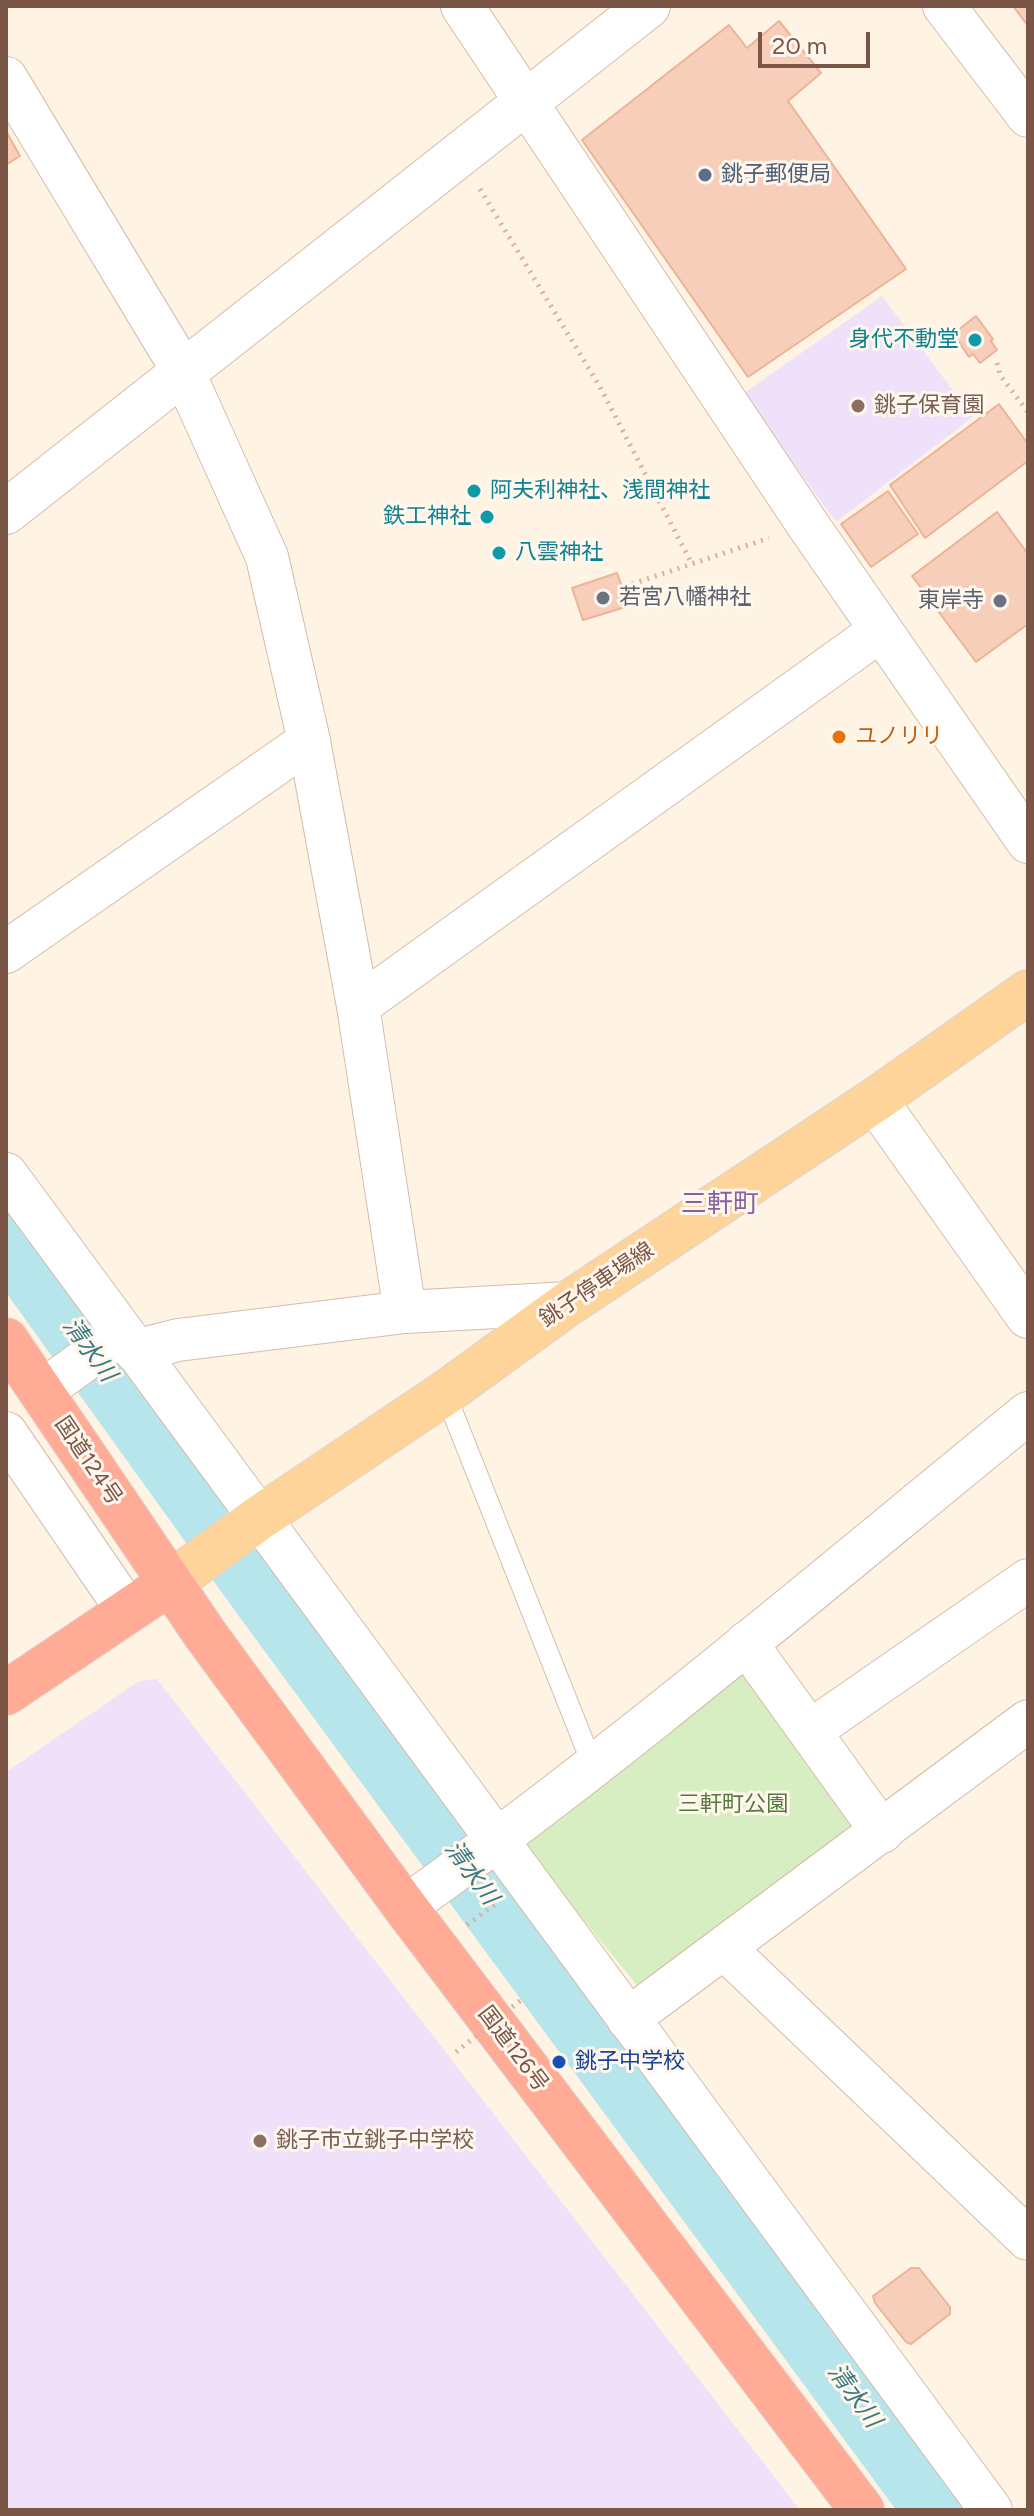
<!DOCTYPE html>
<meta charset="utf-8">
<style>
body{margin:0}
#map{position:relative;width:1034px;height:2516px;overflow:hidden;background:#fff3e4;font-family:Figtree,sans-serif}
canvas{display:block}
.frame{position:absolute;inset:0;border:8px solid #7b5646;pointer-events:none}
.scale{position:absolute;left:758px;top:32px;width:112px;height:36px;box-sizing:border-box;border:4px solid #7b5646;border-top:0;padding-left:10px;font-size:24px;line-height:28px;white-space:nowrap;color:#7b5646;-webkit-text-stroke:6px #fff7ed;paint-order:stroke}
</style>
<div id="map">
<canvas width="1034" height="2516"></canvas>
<div class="frame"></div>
<div class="scale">20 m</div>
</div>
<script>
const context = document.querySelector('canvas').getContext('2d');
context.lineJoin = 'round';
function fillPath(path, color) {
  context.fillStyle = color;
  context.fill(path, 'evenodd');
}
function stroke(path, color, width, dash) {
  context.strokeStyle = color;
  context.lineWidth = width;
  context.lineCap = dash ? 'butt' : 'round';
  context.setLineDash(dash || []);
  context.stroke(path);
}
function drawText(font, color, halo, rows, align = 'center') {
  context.font = font + ' Figtree,"Noto Sans JP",sans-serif';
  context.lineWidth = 6;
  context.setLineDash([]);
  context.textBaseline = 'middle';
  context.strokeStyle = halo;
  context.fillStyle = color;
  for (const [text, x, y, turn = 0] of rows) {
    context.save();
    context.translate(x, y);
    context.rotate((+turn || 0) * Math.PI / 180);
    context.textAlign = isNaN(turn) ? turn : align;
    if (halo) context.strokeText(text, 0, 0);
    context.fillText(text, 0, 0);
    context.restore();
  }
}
const education = new Path2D(`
 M882,296l91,121 -137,105 -93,-128z
 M157,1679l643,831h-794v-738l133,-91z`);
const green = new Path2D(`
 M751,1667l119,160 -230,162 -118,-144z`);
const river = new Path2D(`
 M6,1236l259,360 672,914`);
const building = new Path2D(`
 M1013,6h15v20z
 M779,21l42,52 -33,28 118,168 -158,108 -166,-237 147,-115 18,23z
 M6,131l14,25 -14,9z
 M976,316l17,23 -2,2 6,9 -17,13 -7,-9 -4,3 -16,-23z
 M999,404l29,40v17l-103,77 -35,-53z
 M888,491l30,43 -47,33 -30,-43z
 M997,512l31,42v70l-52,38 -64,-86z
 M617,573l12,33 -46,14 -11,-32z
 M911,2268h8l31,39v7l-39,30 -5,-2 -31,-39 -2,-7z`);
const path = new Path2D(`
 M480,189l120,198 92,177
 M997,363l3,12 28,37
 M632,584l137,-46
 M467,1925l30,-22`);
const lane = new Path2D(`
 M445,1393l148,373`);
const street = new Path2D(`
 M462,6l346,519 220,317
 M944,6l84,110
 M6,78l177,293 84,186 42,184 49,265 47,306
 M6,952l303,-211
 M358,1006l523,-376
 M6,1174l985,1336
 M135,1351l43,-11 227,-28 164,-9
 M41,1392l81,-59
 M6,1433l121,177
 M746,1643l136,189
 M810,1731l218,-151
 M405,1907c216,-154 418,-327 623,-494
 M724,1948l304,291
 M628,2019l400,-298`);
const secondary = new Path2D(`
 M6,512l642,-506
 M875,1100l153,216`);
const primary = new Path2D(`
 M170,1583l89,-65 186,-125 124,-90 306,-203 153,-108`);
const highway = new Path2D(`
 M6,1340l199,294 200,273 457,603
 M6,1693l164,-110`);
const pathBridge = new Path2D(`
 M456,2052l65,-52`);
const markers = [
 [705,175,8,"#5c6f8a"],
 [975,340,8,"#0f9aa8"],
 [858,406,8,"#8d6e63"],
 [474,491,8,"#0f9aa8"],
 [487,517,8,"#0f9aa8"],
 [499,553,8,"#0f9aa8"],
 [603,598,8,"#6b7280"],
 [1000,601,8,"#6b7280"],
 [839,737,8,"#e8710a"],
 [559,2062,8,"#1a4fb4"],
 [260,2141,8,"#8d6e63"]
];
const serviceNames = [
 ["銚子郵便局",721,175]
];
const cultureNames = [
 ["身代不動堂",959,340],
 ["阿夫利神社、浅間神社",490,491,"left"],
 ["鉄工神社",471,517],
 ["八雲神社",515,553,"left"]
];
const educationNames = [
 ["銚子保育園",874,406],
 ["銚子市立銚子中学校",276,2141]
];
const worshipNames = [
 ["若宮八幡神社",619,598],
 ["東岸寺",984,601,"right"]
];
const foodNames = [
 ["ユノリリ",855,737]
];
const streetNames = [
 ["銚子停車場線",597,1285,-34],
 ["国道124号",88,1461,56],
 ["国道126号",513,2049,53]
];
const parkNames = [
 ["三軒町公園",733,1805]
];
const transitNames = [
 ["銚子中学校",575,2062]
];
const waterNames = [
 ["清水川",89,1350,54],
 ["清水川",471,1873,54],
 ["清水川",854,2396,54]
];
const quarterNames = [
 ["三軒町",720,1204]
];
fillPath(education, '#f0e1fb');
fillPath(green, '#d6eec1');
stroke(river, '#b6e6eb', 66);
fillPath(building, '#f7ceb9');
stroke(building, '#ecb397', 2);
stroke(lane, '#d4bbac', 22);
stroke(street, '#d4bbac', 44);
stroke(secondary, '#d8bba8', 46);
stroke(primary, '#ddd3cf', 46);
stroke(highway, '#ddd3cf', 46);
stroke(path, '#dcb19b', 5, [2, 6]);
stroke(lane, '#fff', 20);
stroke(street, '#fff', 42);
stroke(secondary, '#fff', 44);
stroke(primary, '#ffd49b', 44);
stroke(highway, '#ffab95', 44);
stroke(pathBridge, '#dcb19b', 5, [2, 6]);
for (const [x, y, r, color] of markers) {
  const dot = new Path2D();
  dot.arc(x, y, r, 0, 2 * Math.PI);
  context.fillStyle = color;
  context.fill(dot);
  stroke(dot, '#fff7ed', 3);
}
drawText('22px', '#4e5e75', '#fff7ed', serviceNames, 'left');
drawText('22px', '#0d838f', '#fff7ed', cultureNames, 'right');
drawText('22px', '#785e54', '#fff7ed', educationNames, 'left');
drawText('22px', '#5b616d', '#fff7ed', worshipNames, 'left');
drawText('22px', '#c56008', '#fff7ed', foodNames, 'left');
drawText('22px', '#7b5646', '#fff7ed', streetNames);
drawText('22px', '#527b3b', '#fff7ed', parkNames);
drawText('22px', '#164399', '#fff7ed', transitNames, 'left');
drawText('italic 24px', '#387982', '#fff7ed', waterNames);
drawText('26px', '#86619f', '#fff7ed', quarterNames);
</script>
